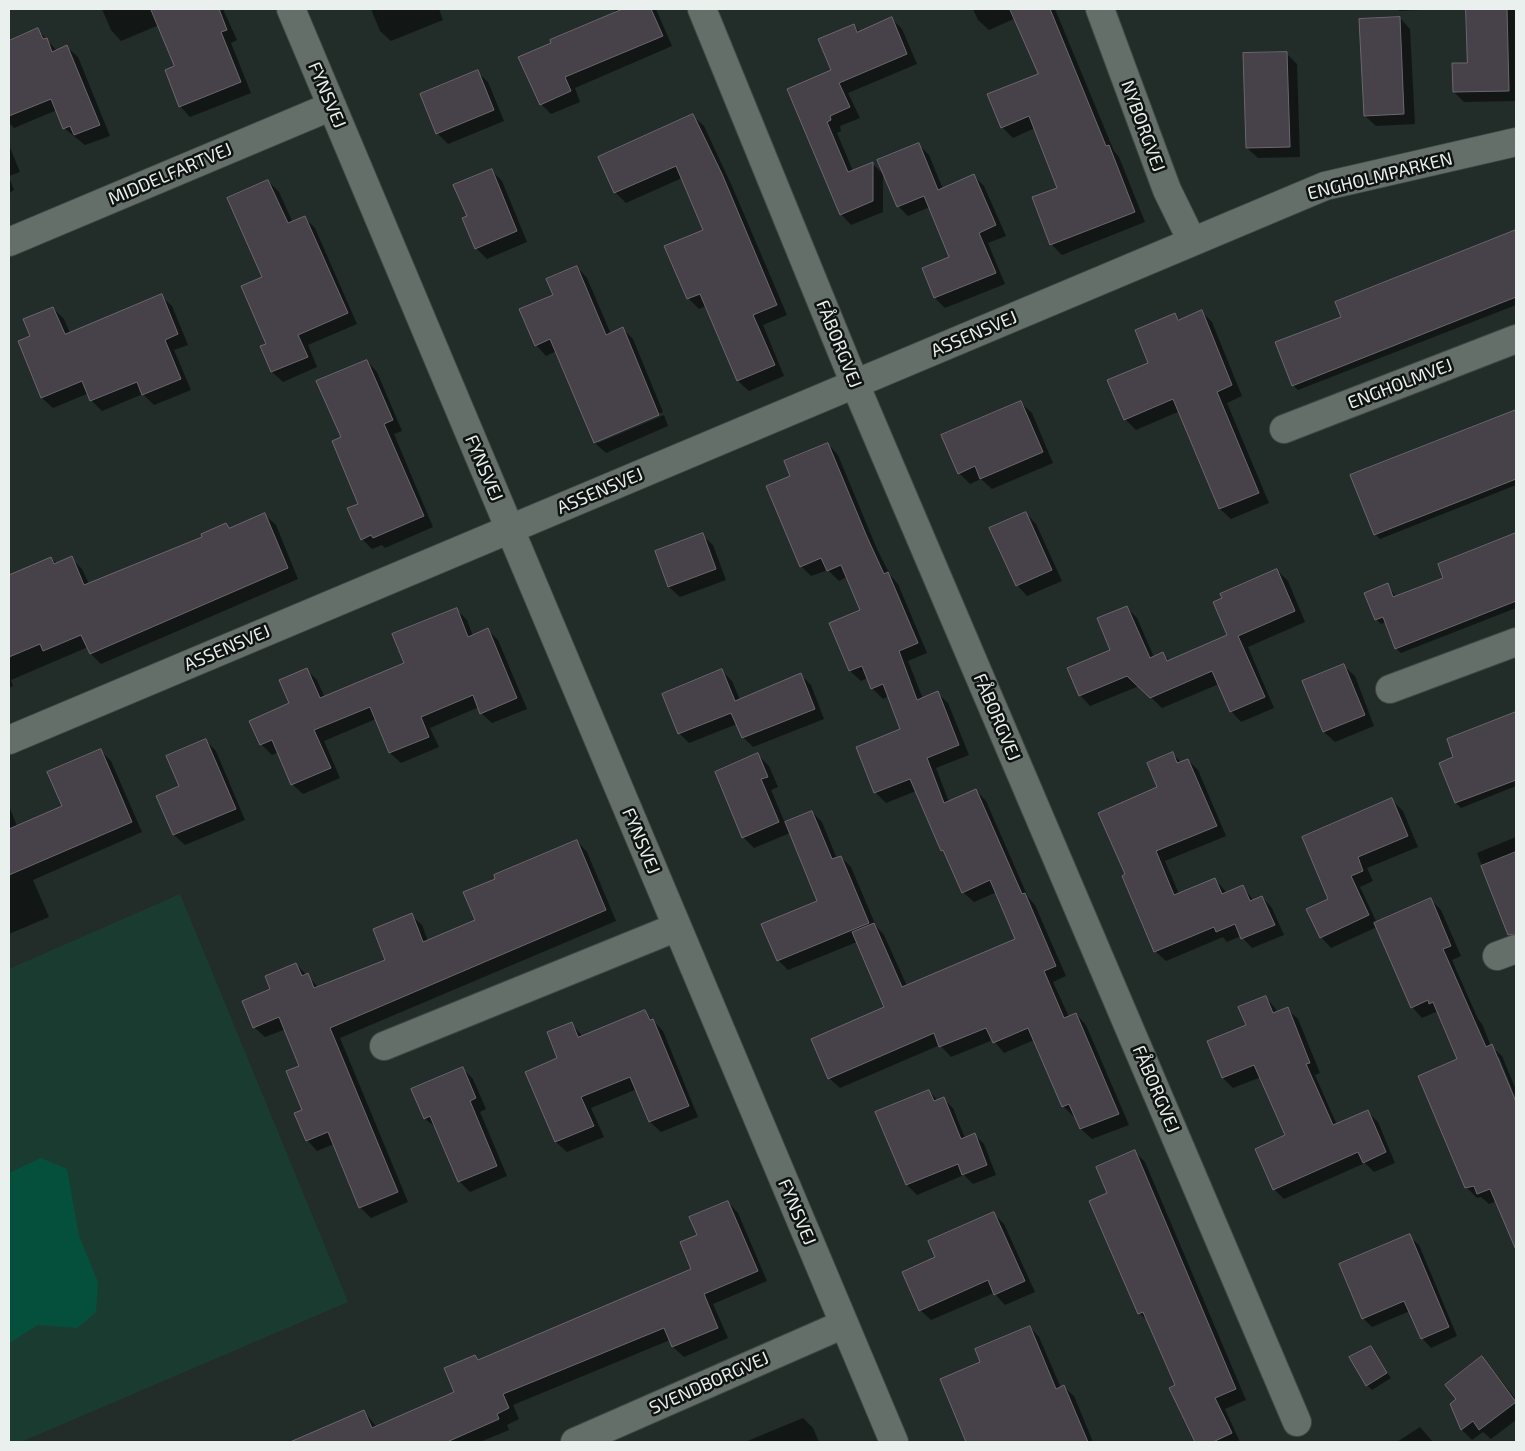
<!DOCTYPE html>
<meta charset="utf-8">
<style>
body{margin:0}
#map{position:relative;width:1525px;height:1451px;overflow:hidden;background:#222c28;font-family:"Exo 2",sans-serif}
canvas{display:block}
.frame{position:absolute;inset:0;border:10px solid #eaf0ee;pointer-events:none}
</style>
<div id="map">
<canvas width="1525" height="1451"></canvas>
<div class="frame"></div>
</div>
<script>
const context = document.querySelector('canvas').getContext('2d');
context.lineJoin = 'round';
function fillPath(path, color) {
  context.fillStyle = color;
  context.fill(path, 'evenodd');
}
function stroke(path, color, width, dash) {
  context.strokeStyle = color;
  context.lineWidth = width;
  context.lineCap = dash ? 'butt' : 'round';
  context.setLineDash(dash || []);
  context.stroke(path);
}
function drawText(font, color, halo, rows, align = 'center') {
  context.font = font + ' "Exo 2",sans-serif';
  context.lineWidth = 5;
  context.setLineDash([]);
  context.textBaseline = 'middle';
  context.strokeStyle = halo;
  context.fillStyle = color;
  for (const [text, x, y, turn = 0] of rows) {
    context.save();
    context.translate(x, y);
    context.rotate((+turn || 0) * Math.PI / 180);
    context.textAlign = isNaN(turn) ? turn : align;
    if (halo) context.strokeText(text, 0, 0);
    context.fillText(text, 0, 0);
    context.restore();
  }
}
const green = new Path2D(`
 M180,894l168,408 -327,140h-12v-473z`);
const water = new Path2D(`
 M41,1158l26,11 12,67 19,46 -2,30 -19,16 -39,-3 -29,18v-170z`);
const shadow = new Path2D(`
 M102,9h121l14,31 -6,3 20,50 -61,24 -10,-11 -4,-39 -17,-42 -38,16 -10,-11z
 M371,9h68l4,11 -52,21 -11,-10z
 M614,9h42l16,37 -97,42 5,14 -29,12 -10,-10 75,-91z
 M973,9h82l59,142 5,6 26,65 -83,33 -11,-11 7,-56 -23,-60 -22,10 -11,-11 37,-53 -23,-56 -27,12 -11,-10z
 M1397,9h24v1l-22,1z
 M1467,9h47l2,4v88l-52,1 -10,-10 15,-27z
 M891,18l11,11 15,35 -69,29 12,25 -20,8 1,5 -4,2 16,38 20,-7 10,10v38l-32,13 -10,-11 -52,-125 43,-19 22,-45 6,7z
 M1400,18l10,11 5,95 -39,2 -11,-10z
 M38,30l19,21 10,-4 11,10 32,79 -25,9 -21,-17 -7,-18 -43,18 -5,-5v-67l7,-3z
 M1286,53l11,11 3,93 -42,1 -11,-10z
 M477,72l11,10 16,39 -56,23 -11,-11z
 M693,116l11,10 28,60 55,129 -24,10 21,51 -35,15 -11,-10 -32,-75 -7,3 -11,-11 16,-68 -22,-52 -56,25 -11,-11z
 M9,145l11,27 -11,4z
 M919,145l10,10 14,34 31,-13 10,10 22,50 -18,7 17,41 -60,24 -10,-10 -12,-29 27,-11 -20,-51 -22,9 -10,-10z
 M491,170l11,11 25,61 -40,17 -11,-11 -8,-31z
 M9,177l5,13 -5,3z
 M268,181l11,11 14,31 11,-6 11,11 42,96 -49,21 9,22 -34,15 -11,-10 -10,-25 5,-2 -3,-67z
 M1516,232v73l-218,85 -5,-5 49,-67 -6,-15z
 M577,267l10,11 24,56 11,-6 11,11 30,73 -65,28v3l66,-28 4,11 -62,27 -11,-10 -38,-92 -11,5 -10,-11 19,-50z
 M161,296l11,10 16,39 -14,5 17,40 -37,15 -11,-11 -41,17 -11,-11 -2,-7 -36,15 -11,-10 -23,-56 13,-5 21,-29 11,11 6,14z
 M1201,311l11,11 30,74 -15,7 42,100 -38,16 -11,-10 -40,-98 -44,19 -11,-11 49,-105 6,6z
 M367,361l10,11 25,59 -8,3 39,93 -48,21 -3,-3 -10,4 -10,-10 -2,-35 -18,-66z
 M1021,403l11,10 21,50 -61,26 -11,-10 -11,5 -11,-11z
 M1516,411v74l-136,54 -5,-5 -24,-58z
 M828,444l10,11 39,94 13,26 8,9 29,69 -19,8 15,38 14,-6 11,10 21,52 -33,13 13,34 27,-12 10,11 42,96 7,8 31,71 -13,6 16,35 7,-3 10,11 43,100 -37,14 -11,-10 -6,-13h-2l-10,-10 -29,-66 -30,13 -11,-13 -42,17 -11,-12 -100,43 -11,-10 57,-70 -29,-66 -69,28 -10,-10 41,-58 -29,-69 -36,15 -11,-11 15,-82 11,11 9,21 -7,3 14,33 27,-11 10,10 15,37 4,-2 10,10 25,59 8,9 23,51 110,-46 -20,-48 -23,10 -11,-10 -47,-101 -30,12 -11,-11 26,-62 -12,-34 -6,3 -11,-11 -4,-10 -7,3 -11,-10 -20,-47 32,-13 -15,-34 -8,4 -11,-11 -17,6 -10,-10 -9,-89z
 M1026,513l10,11 26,57 -35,15 -10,-11z
 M265,515l11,10 22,54 -197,85 -10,-10 -3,-7 -77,33 2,6 -4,2v-72l17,-7 25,-51 6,6 14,-6 11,11 7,15 115,-46 22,-13 4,4z
 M702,535l11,10 13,35 -46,17 -11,-10 -12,-35z
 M1516,535v73l-115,45 -5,-5 -10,-26 -5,2 -5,-5 12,-34 8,12 49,-18 -6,-14z
 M1277,570l11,11 17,41 -57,25 26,61 -33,14 -10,-11 -12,-27 -57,24 -23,-22 -49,20 -10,-11 31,-44 15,-44 11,11 17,39 9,-3 7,7 59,-25z
 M456,609l11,11 6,16 15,-6 10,10 29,69 -35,14 -11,-10 -2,-6 -49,21 9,19 -38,16 -11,-10 -14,-34 -52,22 16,37 -37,16 -11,-10 -13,-32 -7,3 -11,-11 30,-40 15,-35 11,11 8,18 81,-34z
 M1344,666l11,10 19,50 -39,16 -11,-10z
 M722,671l10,10 8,19 61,-25 10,10 13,34 -71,28 -10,-10 -6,-13 -48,19 -10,-10z
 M1516,713v73l-55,22 -5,-5 -15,-40 14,-5 -6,-18z
 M205,740l11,11 29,69 -60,25 -11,-10 -16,-38 22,-10z
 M100,750l11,11 31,71 -109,48 16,37 -40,17v-128l8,20 47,-20z
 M1173,754l9,9 6,-3 10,10 28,66 -61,25 14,33 36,-15 12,14 16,-6 11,14 8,-4 10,11 12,27 -32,13 -11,-12 -14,6 -4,-5 -57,24 -11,-10 -28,-76z
 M1392,800l11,11 15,36 -51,21 6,13 -13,6 17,36 54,-23 10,10 20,46 -9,4 26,59 4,5 9,22 11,10 14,34v9l-17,-42h-3l20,49v140l-19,-45 -8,3 -8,-7 -4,1 -11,-11 -8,-127 -20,-49 -16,7 -10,-11 -35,-80 -46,21 -10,-11 9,-37z
 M1516,837v74l-12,4 -5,-5 -22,-57z
 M577,841l10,11 29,69 -276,117 68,164 -37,16 -11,-11 -26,-63 -17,7 -10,-11 -6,-74 -15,-37 -21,8 -11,-10 18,-37 24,-26 23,24 68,-28 24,-45 11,10 6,16 49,-20 20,-42z
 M1266,997l12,15 9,-3 11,10 22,54 -5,2 22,50 31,-13 10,10 17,41 -21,9 -9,-9 -81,36 -10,-10 13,-53 -26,-59 -28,11 -10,-10 -15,-37 39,-15z
 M645,1012l18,19 35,86 -37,15 -11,-10 -13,-33 -46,19 13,29 -37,15 -11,-10 -30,-69 33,-14 12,-36 12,14z
 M462,1068l11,11 13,30 -6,3 27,64 -37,16 -11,-11 -22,-53 -12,-9z
 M929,1091l9,10 5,-2 10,9 12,30 10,-3 9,9 12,31 -23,9 -9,-9 -47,20 -10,-10 -30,-72z
 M1135,1152l10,10 101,238 -21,9 15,33h-44l-25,-53 6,-3 -27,-63 -11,-10 -30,-119z
 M728,1202l10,11 29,68 -54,23 15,34 -44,19 -11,-10 -3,-7 -157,65 6,14 -12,6 2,5 -29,12h-141l-7,-17 32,-14 13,17 79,-35 19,-37 4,5 214,-91 6,-34z
 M994,1214l10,10 31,68 -30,13 -11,-12 -63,27 -11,-10 17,-52z
 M1409,1236l10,9 38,91 -26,12 -9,-10 -12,-27 -38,16 -9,-9z
 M1030,1327l9,10 22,51 3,-1 10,9 19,46h-116l-9,-20 13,-60z
 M1370,1348l21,30 -19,12 -5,-5z
 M1486,1362l30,37v21l-25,19 -8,-7 -11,8 -10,-10 -11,-25 7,-5z
 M803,1418l10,10 6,14h-74z
 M1420,1427l13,15h-36z`);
const building = new Path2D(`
 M151,9h68l8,21 -6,2 20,50 -62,25 -14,-37 9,-4z
 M623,9h28l12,27 -98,41 6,14 -31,14 -22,-48 33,-14 -1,-3z
 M1010,9h40l56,137 3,-1 26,67 -85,33 -18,-48 25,-9 -28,-72 -28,12 -14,-34 51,-20z
 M1466,9h41l2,82 -56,1 -1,-29h15z
 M892,17l15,37 -68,29 11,24 -20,9 1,4 -4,2 21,50 25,-10v39l-33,14 -53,-126 44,-19 -13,-31 36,-15 3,8z
 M1400,17l4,97 -40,2 -5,-97z
 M38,28l5,11 4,-1 5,14 15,-7 33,80 -26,10 -4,-9 -7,3 -12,-30 -42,17v-75z
 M1287,52l3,95 -44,1 -3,-95z
 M478,70l16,40 -58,24 -16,-40z
 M693,114l29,60 55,131 -24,10 22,50 -38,16 -37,-87 -13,5 -23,-53 39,-16 -27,-64 -62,27 -16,-36z
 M919,143l19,47 36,-16 22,51 -17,8 17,40 -62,25 -12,-30 27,-11 -25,-61 -27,11 -20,-47z
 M492,169l25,62 -42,18 -13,-31 5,-2 -14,-31z
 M268,180l20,43 17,-7 43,97 -50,22 10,22 -37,15 -11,-26 6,-2 -25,-58 21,-9 -35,-79z
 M1516,230v67l-224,89 -17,-44 66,-25 -6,-15z
 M577,266l29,69 17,-8 36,88 -65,28 -44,-104 -15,7 -16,-37 34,-14 -7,-16z
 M162,294l16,40 -13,6 16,39 -39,16 -5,-13 -47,19 -8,-20 -41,17 -23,-57 12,-5 -7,-17 30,-12 12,27z
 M1202,310l30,75 -15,7 42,101 -40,16 -46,-110 -49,21 -17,-40 41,-17 -13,-33 40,-17 3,7z
 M367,360l26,60 -9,4 40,92 -51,22 -2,-3 -10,5 -14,-32 11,-4 -26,-63 9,-4 -25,-56z
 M1021,401l22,51 -63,27 -5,-13 -17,8 -17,-39z
 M1516,410v69l-142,56 -24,-60z
 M828,443l39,94 17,37 4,-2 30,71 -19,8 18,49 21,-9 21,54 -32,13 17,45 32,-14 46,105 3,-1 31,73 -12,5 20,47 12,-5 43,101 -39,15 -11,-25 -7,3 -34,-79 -35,15 -7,-15 -47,19 -5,-14 -106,46 -17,-40 73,-32 -32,-75 22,-9 28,64 113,-48 -25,-59 -28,13 -19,-43 -2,1 -31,-72 -36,14 -18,-46 44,-18 -17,-45 -12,5 -9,-23 -13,5 -20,-48 31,-13 -19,-45 -14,6 -6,-13 -21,9 -34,-81 24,-10 -6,-15z
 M1026,512l26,58 -36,16 -27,-58z
 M265,513l23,55 -198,86 -9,-19 -38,16 -3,-7 -31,13v-82l42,-18 3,7 18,-8 12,29 118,-48 -1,-3 25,-11 3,5z
 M703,533l13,36 -48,18 -13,-36z
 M1516,533v68l-121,48 -12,-32 -8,3 -11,-27 24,-10 5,14 50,-19 -5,-14z
 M1277,569l18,42 -57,25 27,61 -35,15 -18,-41 -62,27 -23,-22 -48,20 -12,-28 43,-18 -13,-32 30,-12 23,52 13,-6 4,9 60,-26 -14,-33 9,-4 -2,-4z
 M457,608l11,29 20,-9 29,70 -37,16 -7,-19 -52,22 8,20 -40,16 -19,-46 -56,23 17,38 -40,17 -19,-45 -12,5 -11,-24 40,-18 -10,-23 28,-12 13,30 84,-35 -12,-29z
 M1344,664l21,51 -42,17 -21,-51z
 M722,669l13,32 66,-28 14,36 -73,29 -11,-25 -53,21 -16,-40z
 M1516,712v68l-61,23 -16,-40 14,-6 -6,-18z
 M206,739l30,70 -63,26 -17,-39 23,-10 -13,-30z
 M101,749l31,73 -123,53v-46l53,-23 -15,-34z
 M1173,752l4,11 11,-4 29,67 -61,25 18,44 41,-17 7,16 21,-9 7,16 12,-5 13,29 -34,14 -6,-15 -19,8 -2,-5 -60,25 -32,-76 3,-2 -27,-61 59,-26 -10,-24z
 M758,753l10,24 -7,2 18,43 -37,16 -27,-66z
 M1392,798l16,38 -50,21 5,14 -12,5 18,39 -49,23 -14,-29 22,-10 -26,-62z
 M812,811l20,48 9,-3 28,67 -92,38 -16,-37 56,-23 -32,-79z
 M577,840l29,70 -276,118 68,164 -39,16 -31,-76 -22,9 -12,-28 8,-3 -16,-39 13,-5 -20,-49 -26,11 -11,-27 28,-12 -5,-13 31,-13 6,13 6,-3 6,15 71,-28 -12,-31 39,-16 11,29 52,-22 -12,-28 32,-13 -1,-4z
 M1516,852v82l-8,1 -27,-69z
 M1431,898l20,48 -8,3 43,98 6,-3 24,58v148l-26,-61 -13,5 -3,-8 -9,2 -47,-112 39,-17 -24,-57 -4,2 -1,-4 -17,8 -37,-85z
 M1266,996l7,17 15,-6 22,56 -4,1 27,61 35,-15 18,42 -23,11 -5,-11 -85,38 -18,-41 30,-14 -31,-70 -32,13 -15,-37 39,-16 -8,-18z
 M645,1010l5,10 3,-1 36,87 -40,16 -19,-45 -49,20 13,29 -39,16 -30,-70 32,-14 -10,-26 25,-10 6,15z
 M463,1067l13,31 -6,3 27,65 -39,16 -28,-66 -6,3 -13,-30z
 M929,1090l5,11 10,-4 17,42 14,-6 12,32 -25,10 -4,-11 -52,21 -31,-73z
 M1135,1150l101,239 -21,9 17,35 -19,9h-18l-26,-54 6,-3 -32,-73 -5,2 -49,-113 18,-8 -11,-26z
 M728,1201l30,70 -54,23 14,34 -46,19 -8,-19 -161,66 6,14 -12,6 2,5 -52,23h-157l74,-32 8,18 82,-36 -10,-24 31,-13 3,5 213,-91 -11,-27 17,-7 -8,-18z
 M994,1212l31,69 -31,14 -6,-15 -69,31 -17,-39 33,-15 -7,-16z
 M1410,1234l39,93 -28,12 -17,-38 -42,18 -23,-55z
 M1030,1326l26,63 8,-4 24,57h-122l-26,-63 40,-17 -5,-13z
 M1371,1346l16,27 -21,13 -17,-29z
 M1482,1356l34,46 -37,28 -6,-9 -12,9 -11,-26 6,-5 -11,-14z`);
const minor = new Path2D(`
 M291,9l603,1433
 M702,9l153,375 442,1038
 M1100,9l67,181 25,51
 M9,242l323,-136
 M1284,429l232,-90
 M1390,689l126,-47
 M9,740l1316,-554 191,-44
 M1497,956l19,-7
 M384,1046l293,-119
 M575,1442l269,-118`);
const streetNames = [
 ["FYNSVEJ",327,95,67],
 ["NYBORGVEJ",1143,126,70],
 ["MIDDELFARTVEJ",170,174,-23],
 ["ENGHOLMPARKEN",1380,176,-14],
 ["ASSENSVEJ",974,334,-23],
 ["FÅBORGVEJ",839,344,68],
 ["ENGHOLMVEJ",1400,384,-21],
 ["FYNSVEJ",484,468,67],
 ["ASSENSVEJ",600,491,-23],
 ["ASSENSVEJ",227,648,-23],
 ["FÅBORGVEJ",997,717,67],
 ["FYNSVEJ",641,841,67],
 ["FÅBORGVEJ",1156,1089,67],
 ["FYNSVEJ",797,1212,67],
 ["SVENDBORGVEJ",709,1383,-24]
];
fillPath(green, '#1a3c30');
fillPath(water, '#05503c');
fillPath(shadow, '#0007');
fillPath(building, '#47424a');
stroke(building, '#6c676f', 1);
stroke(minor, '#414946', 30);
stroke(minor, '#646f6a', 28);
drawText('18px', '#eaf0ee', '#0f1311', streetNames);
</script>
